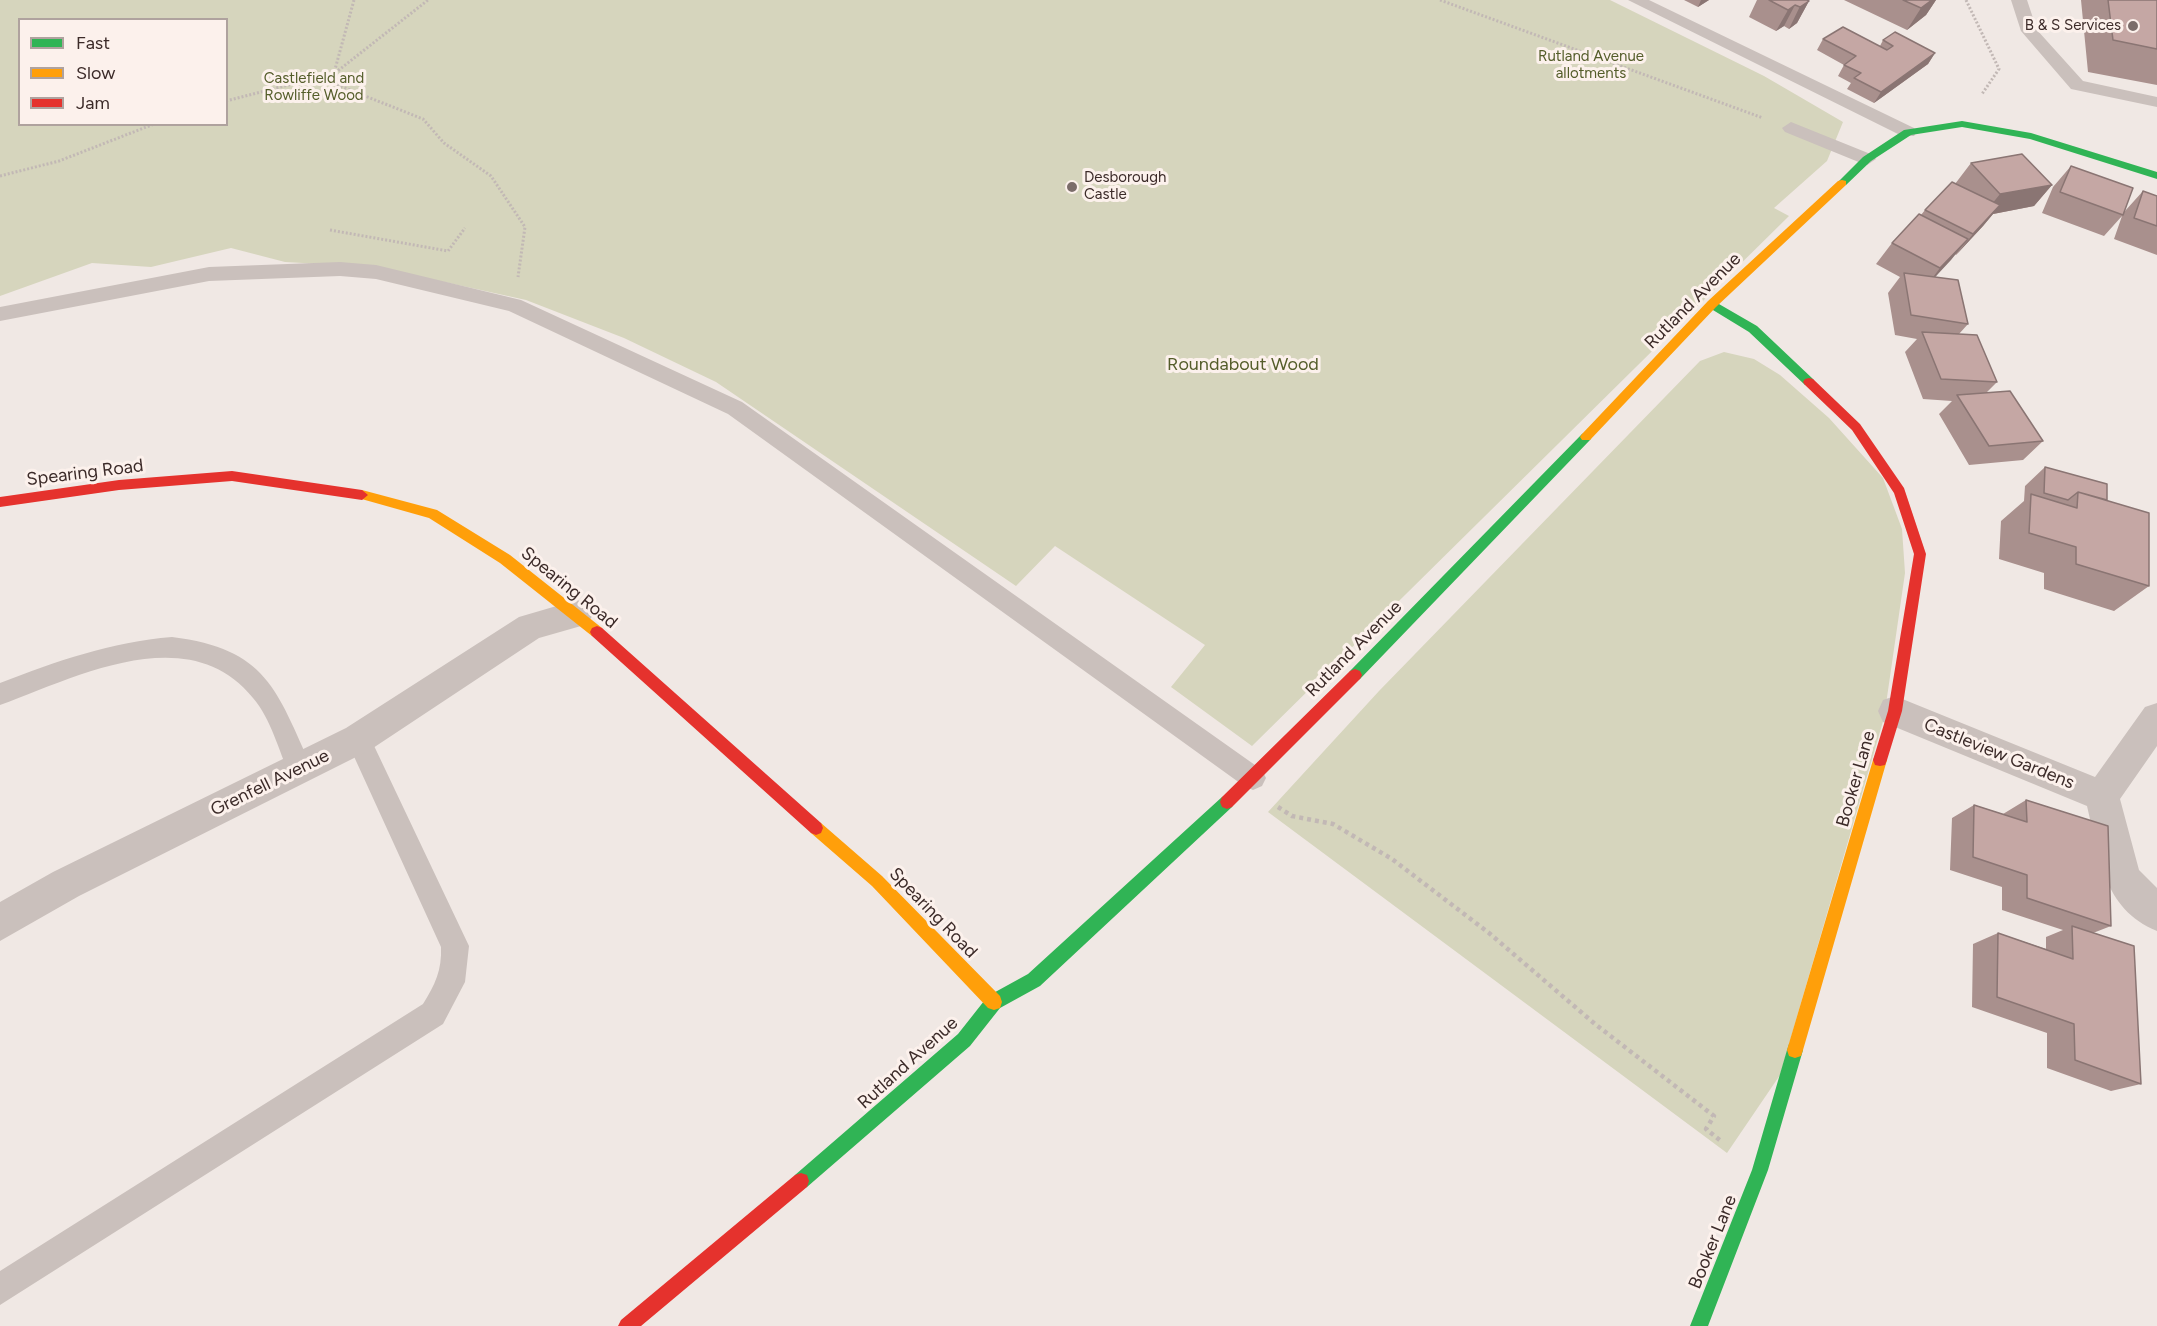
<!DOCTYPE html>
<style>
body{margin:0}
#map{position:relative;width:2157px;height:1326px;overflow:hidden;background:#f0e8e4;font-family:Figtree,sans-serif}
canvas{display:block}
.legend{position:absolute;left:18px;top:18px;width:210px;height:108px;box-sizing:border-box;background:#fcf1ec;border:2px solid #afa29e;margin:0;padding:8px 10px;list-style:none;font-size:18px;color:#3c2b29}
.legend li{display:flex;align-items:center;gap:12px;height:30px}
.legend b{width:30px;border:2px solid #afa29e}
</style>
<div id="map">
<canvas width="2157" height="1326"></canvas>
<ul class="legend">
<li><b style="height:8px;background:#30b455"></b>Fast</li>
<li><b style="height:8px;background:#ff9f0a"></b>Slow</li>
<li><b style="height:8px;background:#e5322d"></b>Jam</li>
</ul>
</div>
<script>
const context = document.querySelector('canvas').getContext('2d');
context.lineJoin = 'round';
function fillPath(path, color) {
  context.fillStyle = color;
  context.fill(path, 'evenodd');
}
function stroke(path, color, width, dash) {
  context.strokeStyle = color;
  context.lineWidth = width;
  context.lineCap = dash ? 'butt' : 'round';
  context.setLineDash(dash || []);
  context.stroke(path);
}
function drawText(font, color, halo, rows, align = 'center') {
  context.font = font + ' Figtree,sans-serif';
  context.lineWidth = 6;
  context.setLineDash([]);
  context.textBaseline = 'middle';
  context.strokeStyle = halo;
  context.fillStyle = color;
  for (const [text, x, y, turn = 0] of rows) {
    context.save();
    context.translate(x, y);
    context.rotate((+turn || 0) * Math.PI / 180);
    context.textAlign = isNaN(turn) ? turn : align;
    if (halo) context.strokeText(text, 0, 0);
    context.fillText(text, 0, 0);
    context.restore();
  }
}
const green = new Path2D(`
 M0,0h1610l154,76 79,46 -16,39 -53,47 15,8 -537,530 -81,-59 34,-42 -150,-99 -39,40 -300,-204 -92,-44 -98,-38 -150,-33 -91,-5 -54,-14 -80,19 -59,-4 -92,33zM20,20h206v104h-206z
 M1724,352l30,7 26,16 49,43 54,60 19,51 3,44 -21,145 -104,357 -53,78 -459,-341 111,-121 321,-330z`);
const pathFar1 = new Path2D(`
 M354,0l-20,73 -9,7 98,39 21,24 47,33 34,51 -7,50
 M1440,0l323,118
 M1966,0l33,69 -17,25
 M335,73l93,-73
 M226,101l62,-16 37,-5
 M0,176l59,-15 95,-37
 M330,230l118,21 17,-23`);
const path = new Path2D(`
 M1278,807l14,9 41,8 59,35 97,74 106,91 119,92 -8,13 16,13`);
const lane = new Path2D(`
 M1628,0h21l265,128 3,4 -3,4h-12z
 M2011,0h16l10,30 46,51 74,16v10l-86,-18 -50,-58z
 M1791,122l82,33 3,4 -9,6 -6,-2 -76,-31 -3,-4z
 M340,262l36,3 145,35 221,102 520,368 4,8 -4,8 -9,4 -9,-4 -516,-372 -219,-103 -133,-32 -36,-3 -131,5 -209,40v-14l209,-40z
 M172,637c95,12 104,52 140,131l-4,8 -9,3 -9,-3c-11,-25 -19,-57 -37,-78 -64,-80 -177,-21 -253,7v-22c57,-22 111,-41 172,-46z
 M358,728l9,3 102,215 -4,36 -22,42 -443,281v-34l423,-267c12,-19 19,-34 18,-57l-95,-208 3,-8z`);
const street = new Path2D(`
 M577,600l11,4 5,10 -5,10 -49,14 -169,112 -291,146 -79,45v-39l53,-30 293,-144 173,-111z
 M1895,696l200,81 50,-70 12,-4v43l-37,53 19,71 18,18v43c-54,-22 -58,-75 -70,-125l-204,-84 -5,-11 5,-11z`);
const fast = new Path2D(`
 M1962,121l69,12 126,39v7l-127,-40 -68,-12 -51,8 -40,26 -25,24h-8l-1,-2 26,-26 41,-27z
 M1712,300l45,26 56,53 2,3 -2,3h-8l-56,-53 -41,-25 -2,-3z
 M1586,432l6,5 -2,3 -230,239 -5,2 -5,-2 -2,-4 2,-4 232,-237z
 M1227,795l5,2 2,5 -2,5 -192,179 -40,22 -30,38 -163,141 -6,2 -6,-2 -2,-6 2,-6 163,-141 30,-38 40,-22 194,-177z
 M1795,1042l6,2 2,6 -35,120 -60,156h-18l62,-156 35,-120 2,-6z`);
const slow = new Path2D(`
 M1842,180l4,1v4l-130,122 -126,133h-8l-2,-3 2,-3 126,-133 130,-120z
 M362,490l75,20 73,45 92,73 2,4 -2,4h-10l-92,-73 -71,-45 -71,-20 -2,-3 2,-3z
 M1880,754l5,1 2,5 -84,290 -2,6 -6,2 -6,-2 -2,-6 86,-290 2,-5z
 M816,821l5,2 61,53 118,120 2,6 -2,6 -6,2 -6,-2 -116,-122 -61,-53 -2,-5 2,-5z`);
const jam = new Path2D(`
 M1809,378l4,1 47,45 44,64 22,66 -24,157 -15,49 -2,5 -5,1 -5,-1 -2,-5 15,-49 26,-157 -20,-61 -42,-63 -47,-45 -2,-3 2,-3z
 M232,471l130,19 6,5 -6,5 -130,-19 -113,9 -119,17v-10l119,-17z
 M597,626l5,2 219,195 2,5 -2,5 -5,2 -5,-2 -219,-197 -2,-4 2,-4z
 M1355,669l5,2 2,4 -2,4 -128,128 -5,2 -5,-2 -2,-5 2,-5 128,-126z
 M801,1173l6,2 2,6 -2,6 -166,139h-23l3,-6 174,-145z`);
const wall = new Path2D(`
 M1684,0h25l-11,7z
 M1757,0h52v1l-12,22 -8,6 -5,-3 -8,5 -27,-14z
 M1844,0h92l-10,15 -19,15z
 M2081,0h76v85l-69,-13z
 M1823,39l57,7 3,-6 52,13 -7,11 -54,39 -27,-14 4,-6 -13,-7 6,-11 -27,-15z
 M1971,163l81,22 -18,21 -41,8 -10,12 -27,29 -1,-1 -20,23 33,47 -9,10 38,48 -10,10 56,49 -20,19 -54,5 -30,-51 13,-13 -29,-2 -18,-47 12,-13 -22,-4 -7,-42 12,-16 -24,-13 16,-21 29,-28 4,-5 30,-26z
 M2071,166l54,45 18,-20 14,5v59l-43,-16 8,-23 -18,20 -62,-23 11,-26z
 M2045,467l62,33 42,86 -35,25 -70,-22v-16l-45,-14 2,-38 23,-20 1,-15z
 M2026,800l85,126 -18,7 48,151 -30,7 -64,-23v-35l-75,-26 1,-63 25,-11 48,16v-12l17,-7 -61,-20v-23l-52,-17 2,-52 22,-13 29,9z`);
const shadedWall = new Path2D(`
 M1701,0h8l-11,7z
 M1803,0h6l-2,3 2,-2 -12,22 -8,6z
 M1932,0h4l-10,15 -19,15 14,-22z
 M1795,5l-11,21 -8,5 12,-21z
 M1935,53l-7,11 -54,39 7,-11z
 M2052,185l-18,21 -41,8 -10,12 -27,29 17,-21 10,-19 17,-21z
 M1968,239l-17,21 -27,29 16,-21z`);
const building = new Path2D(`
 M1769,0h38l2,1 -9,6 -5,-2 -7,5z
 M1903,0h29l-11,8z
 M2108,0h49v49l-44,-9z
 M1843,27l44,23 6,-4 -10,-6 12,-8 40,21 -54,39 -27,-14 7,-5 -17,-8 12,-9 -33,-17z
 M2022,154l30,31 -52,9 -29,-31z
 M2071,166l62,22 -10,27 -63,-23z
 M1952,182l48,23 -27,29 -48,-24z
 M2143,191l14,5v30l-23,-8z
 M1919,214l49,25 -28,29 -48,-25z
 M1904,273l54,7 10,44 -57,-9z
 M1922,332l55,3 20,47 -56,-3z
 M2010,391l33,50 -54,5 -32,-51z
 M2045,467l62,17v16l-29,-8 -10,8 -24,-7z
 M2078,492l71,21v73l-73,-22v-17l-47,-14 2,-39 46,14z
 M2026,800l82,26 3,100 -84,-28v-23l-54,-18 1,-52 53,17z
 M2072,926l62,20 7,138 -66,-24 -1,-36 -77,-27 1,-64 75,26z`);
const markers = [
 [2133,26,6,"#7b6d6a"],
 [1072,187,6,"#7b6d6a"]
];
const farPoinames = [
 ["B & S Services",2121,26],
 ["Desborough",1084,178,"left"],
 ["Castle",1084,195,"left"]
];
const farParknames = [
 ["Rutland Avenue",1591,57],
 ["allotments",1591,74],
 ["Castlefield and",314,79],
 ["Rowliffe Wood",314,96]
];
const streetNames = [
 ["Rutland Avenue",1693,301,-45],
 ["Spearing Road",85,473,-7],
 ["Spearing Road",569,588,39],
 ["Rutland Avenue",1354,649,-45],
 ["Castleview Gardens",1999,754,22],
 ["Booker Lane",1856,779,-74],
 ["Grenfell Avenue",270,783,-26],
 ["Spearing Road",933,913,46],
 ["Rutland Avenue",908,1063,-42],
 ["Booker Lane",1713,1242,-68]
];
const parkNames = [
 ["Roundabout Wood",1243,365]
];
fillPath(green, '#d6d5bd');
stroke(pathFar1, '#c2b8b5', 3, [2, 2]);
stroke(path, '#c2b8b5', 4.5, [4, 4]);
fillPath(lane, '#cac0bc');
fillPath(street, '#cac0bc');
fillPath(fast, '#30b455');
fillPath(slow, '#ff9f0a');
fillPath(jam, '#e5322d');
fillPath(wall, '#a9908d');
fillPath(shadedWall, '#8a7573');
fillPath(building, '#c5a7a4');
stroke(building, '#8a7573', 1.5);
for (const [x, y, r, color] of markers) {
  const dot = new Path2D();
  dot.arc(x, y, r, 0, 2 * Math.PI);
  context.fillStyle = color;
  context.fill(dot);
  stroke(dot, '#fcf1ec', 2);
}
drawText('15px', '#3c2b29', '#fcf1ec', farPoinames, 'right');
drawText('15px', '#545d2a', '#fcf1ec', farParknames);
drawText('18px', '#3c2b29', '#fcf1ec', streetNames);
drawText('18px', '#545d2a', '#fcf1ec', parkNames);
</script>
